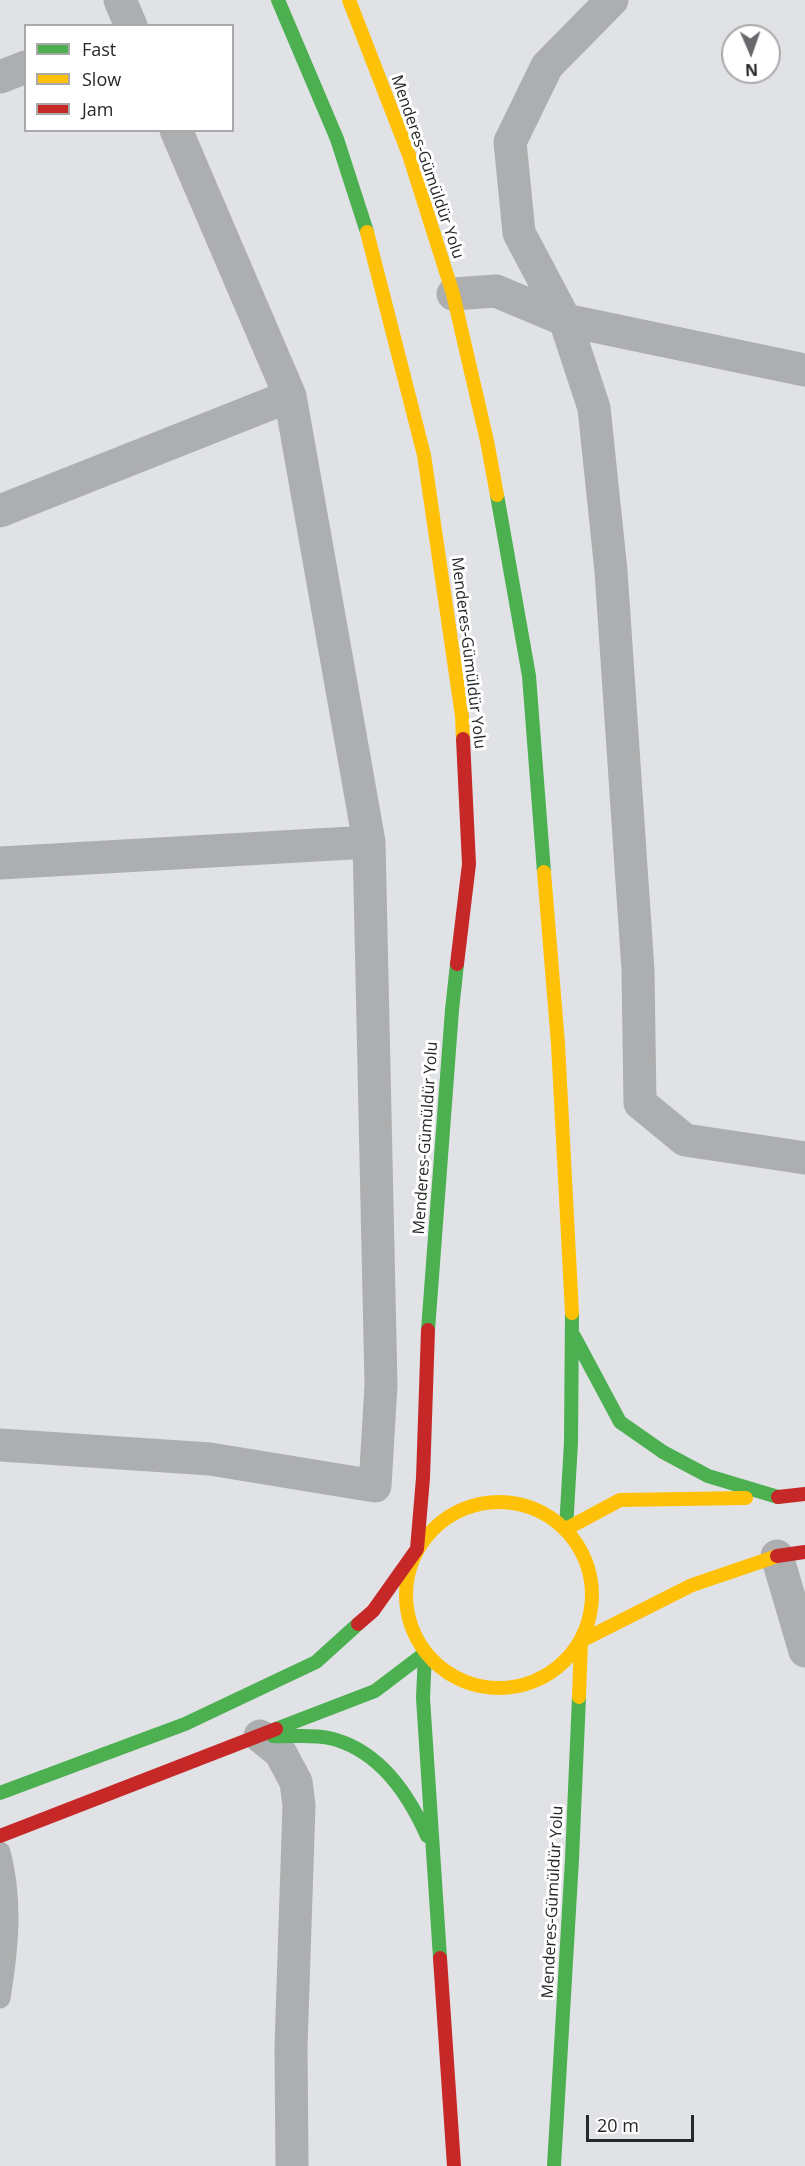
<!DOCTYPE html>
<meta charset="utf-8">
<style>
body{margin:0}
#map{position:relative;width:805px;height:2166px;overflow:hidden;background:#e0e2e6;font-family:"Open Sans",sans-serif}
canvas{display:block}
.legend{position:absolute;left:24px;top:24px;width:210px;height:108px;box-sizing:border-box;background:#fff;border:2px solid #a9a9aa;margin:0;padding:8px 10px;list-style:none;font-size:18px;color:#27282b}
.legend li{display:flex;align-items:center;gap:12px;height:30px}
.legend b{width:30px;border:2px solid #a9a9aa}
.north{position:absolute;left:721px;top:24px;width:60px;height:60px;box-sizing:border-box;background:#fff;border:2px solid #a9a9aa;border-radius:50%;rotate:178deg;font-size:16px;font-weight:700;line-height:24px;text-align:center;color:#27282b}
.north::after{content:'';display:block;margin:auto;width:21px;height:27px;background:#68696c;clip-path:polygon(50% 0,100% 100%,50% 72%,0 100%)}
.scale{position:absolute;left:586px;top:2115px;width:108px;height:27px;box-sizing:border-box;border:3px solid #27282b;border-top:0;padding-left:8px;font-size:18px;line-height:21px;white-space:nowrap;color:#27282b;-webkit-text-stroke:4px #fff;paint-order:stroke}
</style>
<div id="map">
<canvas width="805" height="2166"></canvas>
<ul class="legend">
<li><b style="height:8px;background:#4caf50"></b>Fast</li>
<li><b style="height:8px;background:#ffc107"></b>Slow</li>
<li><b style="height:8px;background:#c62828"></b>Jam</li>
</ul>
<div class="north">N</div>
<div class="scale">20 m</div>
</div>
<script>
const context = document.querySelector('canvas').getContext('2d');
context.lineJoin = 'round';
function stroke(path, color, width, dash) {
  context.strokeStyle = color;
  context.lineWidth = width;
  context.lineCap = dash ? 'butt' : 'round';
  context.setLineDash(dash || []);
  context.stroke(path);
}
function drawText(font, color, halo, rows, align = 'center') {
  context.font = font + ' "Open Sans",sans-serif';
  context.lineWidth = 6;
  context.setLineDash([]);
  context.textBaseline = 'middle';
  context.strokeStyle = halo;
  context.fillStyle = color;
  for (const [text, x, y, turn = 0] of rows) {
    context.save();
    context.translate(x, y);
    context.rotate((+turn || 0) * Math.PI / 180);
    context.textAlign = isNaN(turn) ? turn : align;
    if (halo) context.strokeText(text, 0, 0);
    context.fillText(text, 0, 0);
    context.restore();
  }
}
const lane = new Path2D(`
 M0,1852c13,49 8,97 0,146`);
const street = new Path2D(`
 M120,0l11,26
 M612,0l-65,66 -37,76 9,91 46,87 29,88 17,163 27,399 2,133 45,37 120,18
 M0,77l26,-10
 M453,294l43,-3 69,29 240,50
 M0,511l290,-115
 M0,863l369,-21
 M0,1445l210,14 165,27 6,-101 -12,-543 -79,-446 -114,-266
 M777,1556l28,95
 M260,1736l20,16 16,30 3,23 -8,242 1,119`);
const fast = new Path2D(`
 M278,0l59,139 30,93
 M497,495l32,181 15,196
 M428,1330l24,-320 5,-46
 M574,1336l46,86 43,30 45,24 70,21
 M566,1529l5,-87 1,-129
 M425,1653l-2,45 17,260
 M276,1729l99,-38 50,-38
 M273,1736c18,1 38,-2 56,2 49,11 79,55 98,98
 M0,1793l185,-69 131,-62 42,-38
 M554,2166l18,-307 7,-162`);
const slow = new Path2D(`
 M349,0l60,155 44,139 34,147 10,54
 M367,232l57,223 38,261 1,23
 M544,872l14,172 14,269
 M406 1595a93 93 0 1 1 186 0a93 93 0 1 1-186 0Z
 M566,1529l54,-29 126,-2
 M579,1697l2,-56 111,-56 85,-29`);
const jam = new Path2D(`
 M457,964l12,-100 -6,-125
 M778,1497l27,-3
 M777,1556l28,-4
 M358,1624l15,-13 44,-62 6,-71 5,-148
 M0,1836l276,-107
 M440,1958l14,208`);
const streetNames = [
 ["Menderes-Gümüldür Yolu",427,167,71],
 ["Menderes-Gümüldür Yolu",468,653,83],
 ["Menderes-Gümüldür Yolu",426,1138,-86],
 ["Menderes-Gümüldür Yolu",553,1902,-87]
];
stroke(lane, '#adaeaf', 21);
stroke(street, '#adaeaf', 33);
stroke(fast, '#4caf50', 14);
stroke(slow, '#ffc107', 14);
stroke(jam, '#c62828', 14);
drawText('16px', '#27282b', '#fff', streetNames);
</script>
